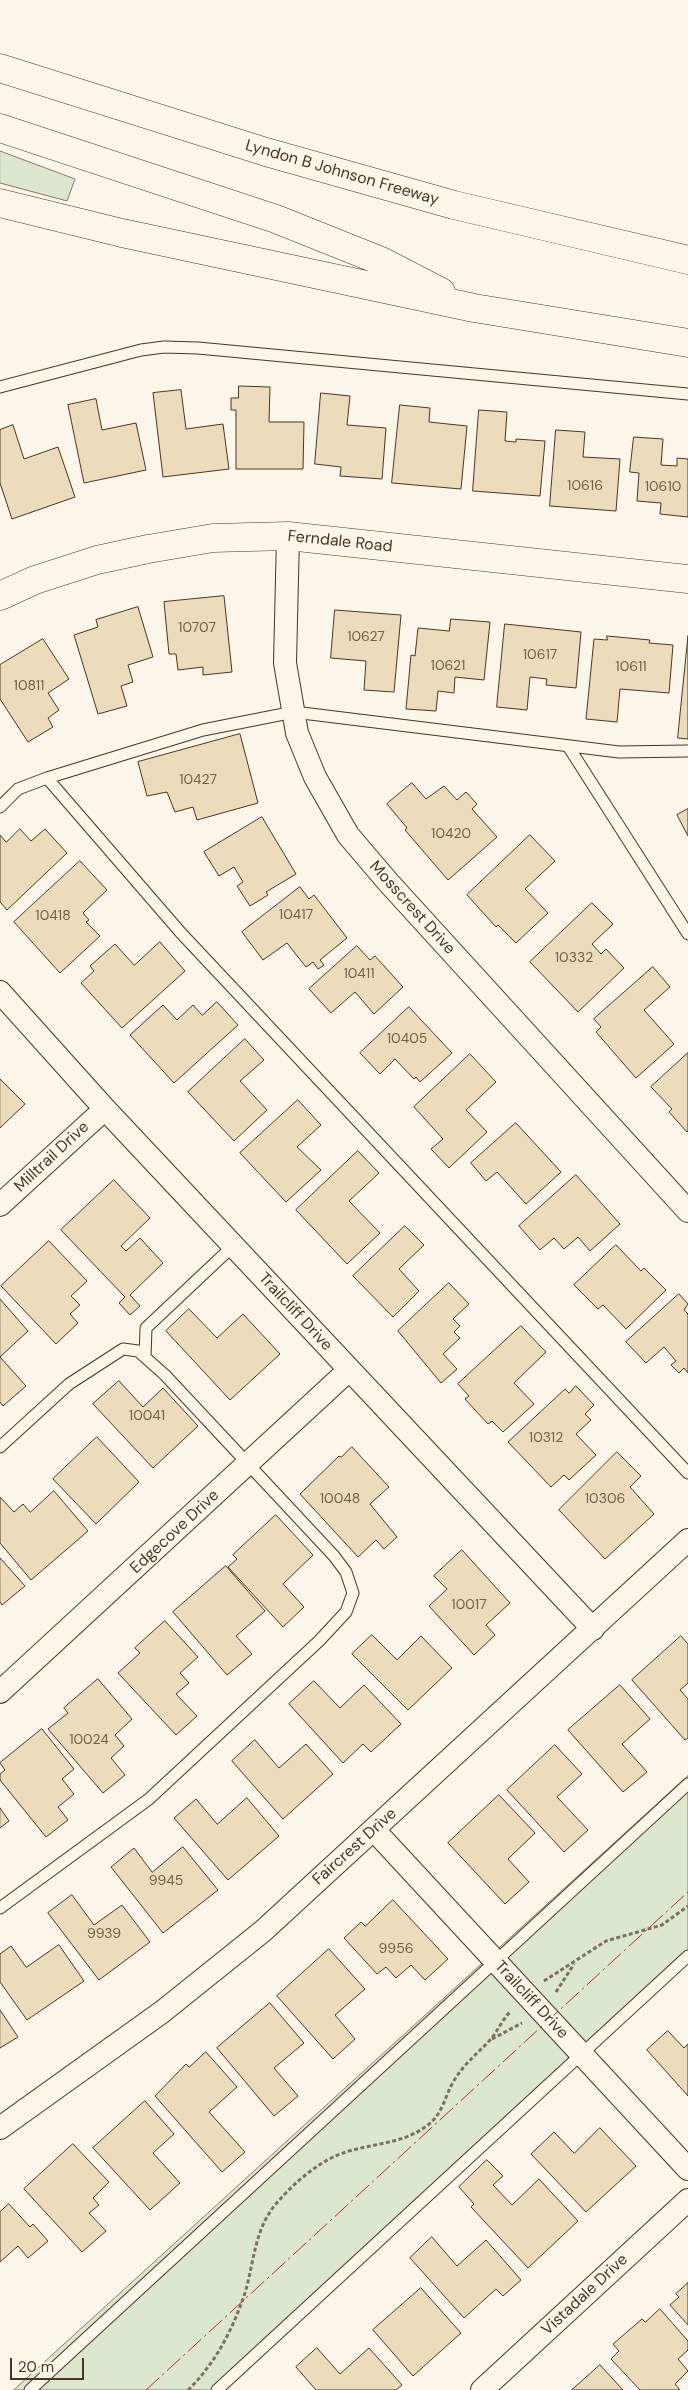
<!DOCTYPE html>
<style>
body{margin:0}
#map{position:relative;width:688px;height:2390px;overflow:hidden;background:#fbf6e9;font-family:"DM Sans",sans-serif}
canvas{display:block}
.scale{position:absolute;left:10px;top:2358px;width:74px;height:22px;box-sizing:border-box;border:2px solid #4a3520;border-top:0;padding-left:6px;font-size:15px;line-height:18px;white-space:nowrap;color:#4a3520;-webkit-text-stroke:4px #fbf6e9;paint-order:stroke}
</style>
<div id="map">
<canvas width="688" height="2390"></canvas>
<div class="scale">20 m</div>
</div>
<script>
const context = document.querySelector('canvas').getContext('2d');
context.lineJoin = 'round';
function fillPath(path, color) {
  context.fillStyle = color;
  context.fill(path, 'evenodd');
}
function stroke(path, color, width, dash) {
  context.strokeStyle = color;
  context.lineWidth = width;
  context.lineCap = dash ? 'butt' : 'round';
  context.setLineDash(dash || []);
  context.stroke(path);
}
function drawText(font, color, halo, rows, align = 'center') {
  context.font = font + ' "DM Sans",sans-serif';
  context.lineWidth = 4;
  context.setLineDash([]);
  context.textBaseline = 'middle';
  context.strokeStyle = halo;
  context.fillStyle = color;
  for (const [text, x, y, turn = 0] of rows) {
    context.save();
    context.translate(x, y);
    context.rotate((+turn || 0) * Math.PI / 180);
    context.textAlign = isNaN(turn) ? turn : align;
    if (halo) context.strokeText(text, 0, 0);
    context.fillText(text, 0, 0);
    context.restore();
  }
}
const green = new Path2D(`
 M0,151l75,28 -8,22 -67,-18z
 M688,1776v178l-471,436h-203z`);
const building = new Path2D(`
 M239,386l31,1 -1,35h35l-1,47h-67v-59h-5v-12h7z
 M181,390l5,39 37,-5 6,45 -66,8 -10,-84z
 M321,393l29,3 -3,29 39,3 -4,51 -42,-3 1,-9 -26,-3z
 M96,399l6,31 34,-7 10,47 -62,13 -16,-78z
 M400,405l30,3 -1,14 38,4 -6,63 -69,-6z
 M479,410l28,2 -2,29 11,1v-3l29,2 -5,55 -67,-5z
 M13,425l11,34 34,-12 17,50 -63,22 -12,-36v-53z
 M556,430l29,2 -2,25 37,2 -4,52 -66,-5z
 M634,437l29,2 -2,26 16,1v-8l11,1v58l-28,-3 1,-11 -24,-2 2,-28 -9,-1z
 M224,596l8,76 -29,3v-8l-25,3 -2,-16h-7l-5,-52z
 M138,607l15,50 -25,8 5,17 -12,4 6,20 -29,8 -24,-79 24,-8 -2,-7z
 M335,610l66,5 -7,77 -30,-2 2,-29 -35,-3z
 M451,619l39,3 -6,58 -29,-3 -1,16 -16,-2 -2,20 -30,-2 5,-54 4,1 3,-28 31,3z
 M505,624l76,8 -5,56 -30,-3 1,-6 -17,-2 -3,33 -30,-3z
 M607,636l43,4 -1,3 24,2 -4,48 -49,-4 -3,33 -31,-3 8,-80 13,1z
 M688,636v103l-10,-1z
 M43,639l26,40 -21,14 11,17 -11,8 5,9 -25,15 -28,-43v-34z
 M240,734l18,69 -61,17 -4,-13 -18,5 -8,-20 -20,4 -9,-34z
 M412,783l14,16 18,-13 13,14 9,-8 11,12 -5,5 25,28 -49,43 -43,-50 2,-2 -20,-24z
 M688,809v27l-11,-21z
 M262,817l34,57 -30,18 2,3 -18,11 -13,-20 6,-4 -9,-15 -15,9 -15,-24z
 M20,829l11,12 14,-12 22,24 -60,57 -7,-8v-67l6,7z
 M530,835l25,26 -30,28 23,24 -32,30 -18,-18 -2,2 -29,-32z
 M80,861l27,29 -24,23 6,7 -3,2 14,14 -40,37 -46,-51z
 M300,887l9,12 5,-4 33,43 -27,22 4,5 -6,4 -5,-7 -7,5 -19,-24 -24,17 -21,-28z
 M592,903l21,21 -21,20 9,10 5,-5 18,19 -46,44 -48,-50z
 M160,942l25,29 -63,57 -41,-45 13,-12 -4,-5 25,-22 19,21z
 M357,946l13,14 5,-4 28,31 -29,27 -19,-22 -24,21 -22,-24z
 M653,967l17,20 -26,23 30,34 -38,34 -40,-46 5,-5 -7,-8z
 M217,1002l21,23 -64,58 -44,-48 33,-30 14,15 16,-15 9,10z
 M409,1007l43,46 -32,29 -4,-5 -2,2 -19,-20 -15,15 -20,-21z
 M245,1039l19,21 -24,21 27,29 -33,31 -46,-49z
 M688,1053v78l-1,1 -18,-20 3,-3 -21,-22z
 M470,1054l26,28 -30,28 21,22 -38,36 -18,-19 12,-10 -29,-32z
 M0,1079l25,25 -25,24z
 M298,1100l23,25 -24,22 24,23 -35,32 -46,-49z
 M516,1123l45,49 -35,32 -29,-32 -11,9 -15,-18z
 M358,1151l21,22 -30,28 31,32 -33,31 -51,-54z
 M576,1175l44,49 -30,27 -12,-14 -14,12 -10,-11 -14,12 -21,-24z
 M114,1180l36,38 -29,28 5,5 14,-13 23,25 -33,32 10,11 -10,9 -11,-12 6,-6 -64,-67z
 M405,1226l19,19 -25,24 20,22 -26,26 -40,-41z
 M49,1241l38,40 -16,15 9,9 -10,9 8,9 -22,21 -55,-58z
 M616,1245l25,26 3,-3 22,22 -40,39 -23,-24 -5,4 -24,-24z
 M449,1283l20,21 -16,15 7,7 -6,6 6,6 -17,16 14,15 -16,14 -43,-52z
 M679,1294l9,10 -4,6 4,4v59l-4,-5 -5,5 -8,-8 5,-4 -12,-14 -18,16 -20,-21z
 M0,1299l28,32 -28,26 26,29 -23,20 -3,-4z
 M189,1309l28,29 26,-24 37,40 -50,46 -64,-69z
 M521,1326l25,26 -32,31 20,21 -31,28 -11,-11 -4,3 -23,-25 4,-3 -11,-12z
 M119,1381l24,26 20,-19 35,38 -45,42 -60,-64z
 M576,1386l18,19 -9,9 6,6 -15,14 20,21 -27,25 -5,-5 -13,12 -43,-45 57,-53 4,4z
 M97,1437l42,45 -43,42 -43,-45z
 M352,1447l37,40 -19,17 27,33 -13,12 -8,-9 -18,17 -58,-63 39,-38 2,1z
 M617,1452l24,24 -11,11 24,27 -49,45 -46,-49z
 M54,1491l34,40 -57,49 -31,-37v-46l14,15 9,-8 7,8z
 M276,1515l37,40 -30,29 21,23 -21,20 -55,-60 9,-8 -4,-4z
 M462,1550l48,53 -24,22 9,10 -21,20 -45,-49 18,-17 -13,-13z
 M0,1558l25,28 -23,19 -2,-3z
 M226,1566l39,45 -29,25 16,18 -25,21 -54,-63z
 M165,1621l33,36 -18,16 9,10 -13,11 21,22 -21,19 -58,-62 22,-20 -5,-5z
 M372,1635l25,25 24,-24 31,32 -44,42 -56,-56z
 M681,1636l7,8v39l-8,7 8,9v39l-3,2 -53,-60z
 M98,1679l34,40 -17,16 9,11 -13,12 14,17 -22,18 -55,-64 20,-16 -4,-5z
 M314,1681l26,27 24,-23 37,39 -30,28 -8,-8 -20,19 -54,-59z
 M620,1685l30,34 -28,25 25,28 -24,20 -55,-62z
 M42,1729l32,40 -12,10 12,15 -16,13 10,13 -22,17 -46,-57v-6l5,-4 -5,-7z
 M255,1740l24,28 27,-24 27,30 -50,45 -51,-58z
 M555,1745l27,29 -25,23 31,33 -24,22 -57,-62z
 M499,1795l36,38 -27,26 21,23 -24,22 -57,-61z
 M247,1798l32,38 -51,44 -54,-62 22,-19 21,25z
 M0,1808l9,13 -9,7z
 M183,1847l35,43 -55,43 -52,-66 23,-19 18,24z
 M72,1895l22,30 28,-20 28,37 -51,38 -51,-67z
 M393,1900l55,59 -23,21 -14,-15 -15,13 -10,-11 -9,7 -33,-36 17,-16 4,4z
 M59,1945l25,36 -57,39 -27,-38v-28l11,-8 15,21z
 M329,1949l36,40 -30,26 20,24 -22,20 -56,-63z
 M270,2003l34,40 -30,25 24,28 -24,20 -57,-68z
 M0,2010l18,27 -18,11z
 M668,2031l16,17 4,-4v52l-41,-46z
 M206,2052l31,35 -28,25 36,40 -23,20 -67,-76 31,-32 3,3z
 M145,2101l29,33 -21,19 27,30 -30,27 -57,-62z
 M600,2128l36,38 -50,46 -55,-58 23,-22 20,21z
 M73,2144l36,38 -16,16 6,7 -10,8 17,18 -24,21 -58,-63z
 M487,2160l16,16 -10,9 19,20 27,-26 39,42 -50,47 -57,-61 3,-3 -15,-17z
 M9,2204l21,23 3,-3 15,17 -20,17 -10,-12 -18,16v-50z
 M432,2237l25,29 29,-26 35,40 -18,16 -7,-7 -32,29 -54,-60z
 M688,2283v42l-18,-20 9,-8 -3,-3z
 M421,2288l40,45 -48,43 -40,-46z
 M660,2309l28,32v9l-10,9 10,12 -13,13 5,6h-40l-29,-31 8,-8 -6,-7 29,-25 3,3z
 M317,2348l23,26 29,-26 33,37 -6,5h-80l-20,-23z
 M600,2365l23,25h-51z`);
const path = new Path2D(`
 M544,1981l62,-40 56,-16 26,-19
 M556,1992l18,-28
 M492,2039l30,-16
 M188,2390c27,-26 45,-61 57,-97 9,-30 9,-62 30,-88 17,-20 40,-41 65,-51 29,-11 64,-9 89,-30 15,-12 16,-30 26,-45 10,-16 23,-26 35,-39 8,-9 12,-20 20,-28`);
const service = new Path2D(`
 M0,387l141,-37 23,-3 34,1 490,46
 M568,746l120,188
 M47,778l134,155 507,540
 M0,807l18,-18 29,-11 156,-48 91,-18 325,40 69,-1
 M145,1357l1,-29 87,-82
 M0,1447l69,-63 54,-35 15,2 27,24 169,181 12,16 7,21 -7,19 -27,29 -170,158 -149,109
 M30,2390l658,-606
 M217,2390l471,-434`);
const minor = new Path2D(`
 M288,536l-3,127 12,70 18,44 33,58 40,47 300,329
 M0,992l105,117 488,520
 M0,1205l105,-96
 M0,1692l349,-322
 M374,1830l314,339
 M0,2128l162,-116 101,-81 425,-391
 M482,2390l206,-190`);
const tertiary = new Path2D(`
 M0,596l35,-16 62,-20 51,-11 65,-11 75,-2 400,43`);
const secondary = new Path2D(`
 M0,128l276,91 105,42 60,31
 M0,203l122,30 352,75 214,35`);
const motorway = new Path2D(`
 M0,68l266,84 188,53 234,55`);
const power = new Path2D(`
 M146,2390l542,-498`);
const numberNames = [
 ["10616",585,486],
 ["10610",663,487],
 ["10707",197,628],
 ["10627",366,637],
 ["10617",540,655],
 ["10621",448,666],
 ["10611",631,667],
 ["10811",29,686],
 ["10427",198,780],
 ["10420",451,834],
 ["10417",296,915],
 ["10418",53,916],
 ["10332",574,958],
 ["10411",359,974],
 ["10405",407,1039],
 ["10041",147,1416],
 ["10312",546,1438],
 ["10048",340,1499],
 ["10306",605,1499],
 ["10017",469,1605],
 ["10024",89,1740],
 ["9945",166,1881],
 ["9939",104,1934],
 ["9956",396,1949]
];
const streetNames = [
 ["Lyndon B Johnson Freeway",342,173,16],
 ["Ferndale Road",340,542,6],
 ["Mosscrest Drive",412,908,48],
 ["Milltrail Drive",52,1157,-43],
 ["Trailcliff Drive",295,1312,47],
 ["Edgecove Drive",175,1532,-43],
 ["Faircrest Drive",355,1847,-42],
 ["Trailcliff Drive",531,2000,47],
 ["Vistadale Drive",585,2295,-43]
];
fillPath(green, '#dce7d0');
stroke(green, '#887966', 1);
fillPath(building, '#ecdcbc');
stroke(building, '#4a3520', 1);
stroke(service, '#4a3520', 13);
stroke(minor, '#4a3520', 24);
stroke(tertiary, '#4a3520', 29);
stroke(secondary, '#4a3520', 29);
stroke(motorway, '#4a3520', 29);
stroke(path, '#7f6f5c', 3, [4, 2.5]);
stroke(service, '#fbf6e9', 11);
stroke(minor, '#fbf6e9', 22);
stroke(tertiary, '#fbf6e9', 28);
stroke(secondary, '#fbf6e9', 28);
stroke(motorway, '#fbf6e9', 28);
stroke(power, '#c62828', 1, [18, 4, 2.5, 4]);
drawText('14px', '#725f47', null, numberNames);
drawText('16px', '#4a3520', '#fbf6e9', streetNames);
</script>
